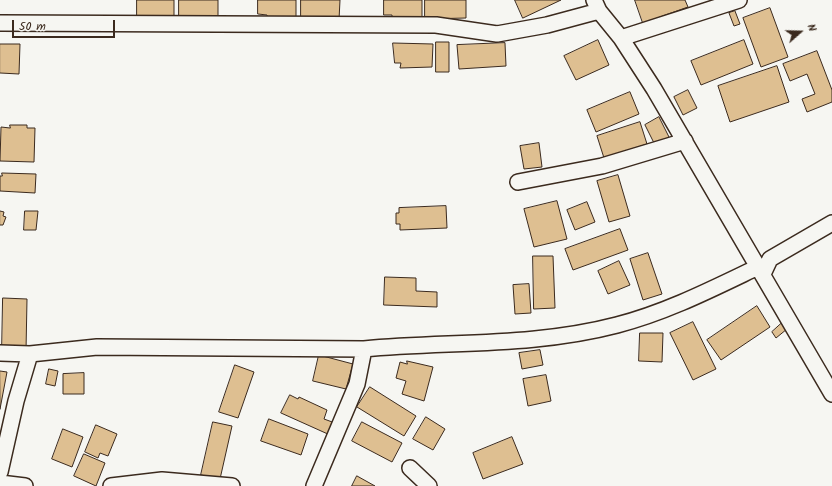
<!DOCTYPE html>
<style>
body{margin:0}
#map{position:relative;width:832px;height:486px;overflow:hidden;background:#f6f6f2;font-family:Kalam,sans-serif}
canvas{display:block}
.north{position:absolute;left:780px;top:12px;width:40px;height:40px;-webkit-text-stroke:3px #f6f6f2;paint-order:stroke;rotate:70deg;font-size:11px;font-weight:700;line-height:16px;text-align:center;color:#3b2a1e}
.north::after{content:'';display:block;margin:auto;width:14px;height:18px;background:#3b2a1e;clip-path:polygon(50% 0,100% 100%,50% 72%,0 100%)}
.scale{position:absolute;left:12px;top:20px;width:103px;height:18px;box-sizing:border-box;border:2px solid #3b2a1e;border-top:0;padding-left:5px;font-size:12px;line-height:14px;white-space:nowrap;color:#3b2a1e;-webkit-text-stroke:3px #f6f6f2;paint-order:stroke}
</style>
<div id="map">
<canvas width="832" height="486"></canvas>
<div class="north">N</div>
<div class="scale">50 m</div>
</div>
<script>
const context = document.querySelector('canvas').getContext('2d');
context.lineJoin = 'round';
function fillPath(path, color) {
  context.fillStyle = color;
  context.fill(path, 'evenodd');
}
function stroke(path, color, width, dash) {
  context.strokeStyle = color;
  context.lineWidth = width;
  context.lineCap = dash ? 'butt' : 'round';
  context.setLineDash(dash || []);
  context.stroke(path);
}
const building = new Path2D(`
 M137,0h37v18h-37z
 M179,0h39v18h-39z
 M258,0h38v22h-28l-1,-7 -9,-1z
 M301,0h39l-1,20 -38,-3z
 M384,0h38v19h-30v-4h-8z
 M425,0h41v18l-41,1z
 M515,0h46l-38,18z
 M635,0h50l3,7 -45,16z
 M770,8l18,49 -27,10 -18,-49z
 M735,11l5,13 -6,2 -5,-13z
 M598,40l11,25 -33,15 -12,-24z
 M744,40l9,24 -52,21 -10,-24z
 M436,42h13v30h-13z
 M393,43l40,1 -1,23 -32,1 1,-5h-6z
 M505,43l1,23 -47,3 -2,-24z
 M0,44h20l-1,30 -19,-1z
 M817,51l15,39v12l-25,10 -5,-13 13,-5 -8,-20 -17,7 -7,-17z
 M777,66l12,36 -59,20 -12,-36z
 M688,90l9,18 -14,7 -9,-18z
 M630,92l9,22 -43,18 -9,-22z
 M659,117l10,20 -14,8 -10,-20z
 M640,122l7,22 -43,14 -7,-22z
 M10,125h17v3h8l-1,34 -34,-1 1,-34 9,1z
 M539,143l3,24 -18,2 -4,-23z
 M2,173l34,1 -1,19 -35,-2v-15h2z
 M618,175l12,41 -21,6 -12,-41z
 M557,201l10,38 -33,8 -10,-38z
 M587,202l8,20 -20,8 -8,-20z
 M446,206l1,22 -47,2v-6h-4v-11h3v-5z
 M0,211l4,1 -1,4 3,1 -3,8h-3z
 M25,211h13l-2,19h-12z
 M620,229l8,21 -55,20 -8,-21z
 M648,253l14,41 -19,6 -13,-41z
 M533,256h20l2,52 -21,1z
 M619,261l11,24 -22,9 -10,-23z
 M385,277l31,1v13l21,1v15l-53,-2z
 M529,284l2,29 -16,1 -2,-29z
 M3,298l24,1 -1,52 -24,-1z
 M757,306l13,21 -49,33 -14,-20z
 M693,322l23,47 -23,11 -23,-47z
 M782,323l5,6 -11,9 -4,-6z
 M640,333h23l-1,29 -23,-1z
 M540,350l3,15 -21,4 -3,-16z
 M319,355l34,9 -7,25 -33,-8z
 M407,361l26,6 -9,34 -22,-7 4,-13 -10,-3 4,-16 7,2z
 M235,365l19,7 -16,46 -19,-6z
 M49,369l9,2 -3,15 -9,-2z
 M0,371l7,1 -7,37z
 M84,373v21h-21v-20z
 M546,375l5,26 -23,5 -5,-27z
 M370,387l46,29 -12,20 -47,-29z
 M290,395l8,4 1,-2 28,13 -3,9 11,4 -5,12 -49,-22z
 M426,417l19,12 -12,21 -20,-11z
 M269,419l39,15 -7,21 -40,-14z
 M213,422l19,4 -12,53 -19,-4z
 M362,422l40,21 -10,19 -40,-21z
 M96,425l21,9 -9,22 -8,-3 -2,5 -13,-6z
 M63,429l20,8 -11,30 -20,-8z
 M512,437l11,27 -40,15 -10,-26z
 M84,454l21,9 -9,23 -22,-10z
 M357,476l18,10h-23z`);
const street = new Path2D(`
 M594,0l5,11 22,27 33,51 178,305
 M0,23l436,2 61,9 50,-9 52,-14
 M621,38l118,-38
 M518,182l84,-16 83,-25
 M763,274l7,-15 62,-36
 M0,353l30,1 67,-7 267,2
 M410,468l19,18
 M0,472l16,-71 14,-47
 M0,483l25,3
 M111,486l51,-6 70,6
 M314,486l43,-102 7,-35c85,-8 169,-2 253,-24 50,-13 95,-36 141,-58`);
fillPath(building, '#debf91');
stroke(building, '#3b2a1e', 1);
stroke(street, '#3b2a1e', 18);
stroke(street, '#f6f6f2', 15);
</script>
